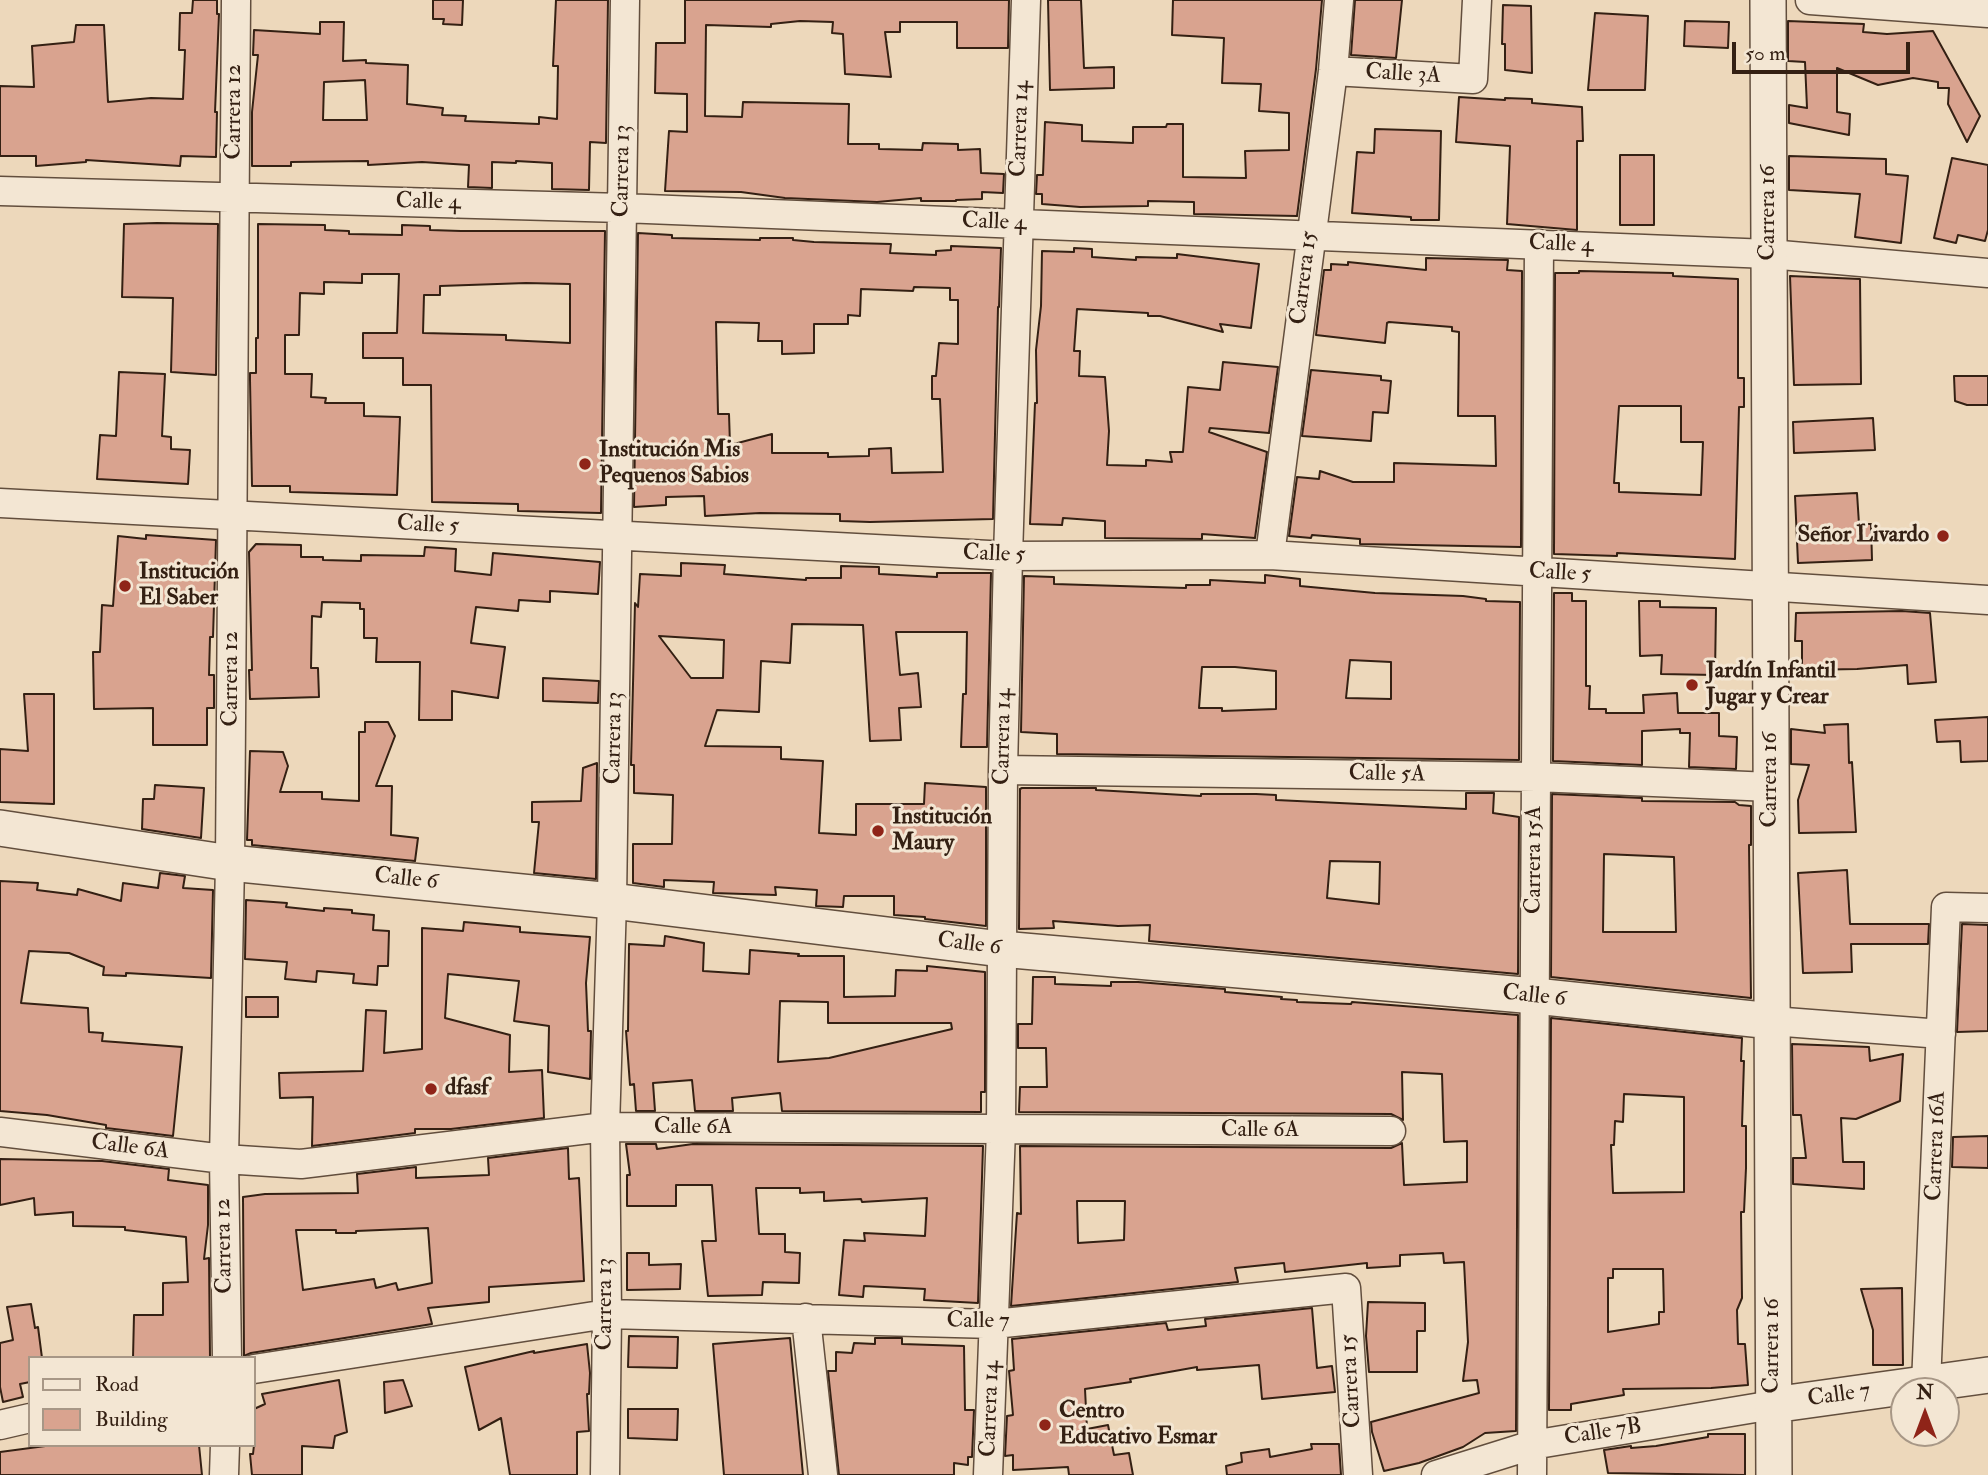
<!DOCTYPE html>
<meta charset="utf-8">
<style>
body{margin:0}
#map{position:relative;width:1988px;height:1475px;overflow:hidden;background:#edd8bb;font-family:"IM FELL Double Pica",serif}
canvas{display:block}
.legend{position:absolute;left:28px;top:1356px;width:228px;height:91px;box-sizing:border-box;background:#f3e6d3;border:2px solid #a79786;margin:0;padding:9px 12px;list-style:none;font-size:21px;color:#342013}
.legend li{display:flex;align-items:center;gap:14px;height:35px}
.legend b{width:35px;border:2px solid #a79786}
.north{position:absolute;left:1890px;top:1377px;width:70px;height:70px;box-sizing:border-box;background:#f3e6d3;border:2px solid #a79786;border-radius:50%;rotate:0deg;font-size:19px;font-weight:700;line-height:28px;text-align:center;color:#342013}
.north::after{content:'';display:block;margin:auto;width:24px;height:32px;background:#8f2418;clip-path:polygon(50% 0,100% 100%,50% 72%,0 100%)}
.scale{position:absolute;left:1732px;top:42px;width:178px;height:32px;box-sizing:border-box;border:4px solid #342013;border-top:0;padding-left:9px;font-size:21px;line-height:24px;white-space:nowrap;color:#342013;-webkit-text-stroke:5px #f3e6d3;paint-order:stroke}
</style>
<div id="map">
<canvas width="1988" height="1475"></canvas>
<ul class="legend">
<li><b style="height:9px;background:#f3e6d3"></b>Road</li>
<li><b style="height:19px;background:#d9a38f"></b>Building</li>
</ul>
<div class="north">N</div>
<div class="scale">50 m</div>
</div>
<script>
const context = document.querySelector('canvas').getContext('2d');
context.lineJoin = 'round';
function fillPath(path, color) {
  context.fillStyle = color;
  context.fill(path, 'evenodd');
}
function stroke(path, color, width, dash) {
  context.strokeStyle = color;
  context.lineWidth = width;
  context.lineCap = dash ? 'butt' : 'round';
  context.setLineDash(dash || []);
  context.stroke(path);
}
function drawText(font, color, halo, rows, align = 'center') {
  context.font = font + ' "IM FELL Double Pica",serif';
  context.lineWidth = 6;
  context.setLineDash([]);
  context.textBaseline = 'middle';
  context.strokeStyle = halo;
  context.fillStyle = color;
  for (const [text, x, y, turn = 0] of rows) {
    context.save();
    context.translate(x, y);
    context.rotate((+turn || 0) * Math.PI / 180);
    context.textAlign = isNaN(turn) ? turn : align;
    if (halo) context.strokeText(text, 0, 0);
    context.fillText(text, 0, 0);
    context.restore();
  }
}
const building = new Path2D(`
 M193,0h24v14h2l-4,98h2l-1,45 -35,-1 -1,10 -94,-6v2l-50,4v-10h-36v-70l34,1 -2,-41 42,-4 2,-17h28l4,77 43,-4 32,1 2,-49h-6l1,-37h12z
 M433,0h30l-1,25 -19,-1 1,-5h-11z
 M556,0h52l-2,143 -16,-1 -1,48 -37,-1v-26l-36,-2v2l-24,-1v26l-24,-1 1,-22 -47,-3 -54,3v-4l-77,1v4h-39v-54l6,-57h-5l1,-25 66,4v-12h24l-1,39 23,-1v3l42,2 -1,39 36,4 -1,7 24,1 -1,5 74,3v-7l18,2 1,-53h-5zM365,80l2,40h-44l1,-38z
 M685,0h324l-1,48h-51v-26h-57v10h-15l6,45 -46,-3 -2,-40 -11,-1 1,-11 -33,-1 -29,3v3l-65,-2 -1,91 37,1 1,-15 106,2 -1,40h31v5l43,1 1,-7 35,1v6l22,-1 1,24 23,1 -1,19 -21,-1v7l-26,1v1h-35v-3l-44,4 -92,-4 -44,-6 -76,-1 4,-60 18,1v-38l-32,-1 1,-50h29z
 M1048,0h33l3,68 30,-1v21l-64,2z
 M1173,0h149l-6,69 -19,147 -103,-2v-12l-46,-1v5l-68,1 -38,-3v-10h-6l1,-19h6l2,-53 37,3v16l51,2v-16h33l1,-3h16v53l63,1 -1,-27 44,-1v-37l-30,-2 2,-27 -39,-1 2,-45 -52,-3z
 M1355,0h47l-6,58 -45,-3z
 M1503,5l28,1 1,67 -27,-3v-26h-3z
 M1595,13l53,3 -3,74h-57z
 M1685,21l44,1 -1,26 -44,-2z
 M1788,21l76,3 -1,8 24,2 46,-3 47,85 -13,26 -19,-38 1,-16h-11v-6l-25,-4 -35,7 -41,-17v44l13,2 -1,21 -60,-12v-18l18,3 -2,-46 -17,-1z
 M1459,97l46,3v-2l27,1v4l50,4 1,34h-6v89l-70,-6 3,-78 -54,-4z
 M1375,129l66,2 -2,89h-28v-3l-59,-4 5,-61 17,1z
 M1620,155h34v70h-34z
 M1789,156l97,3v15l22,2 -7,67 -46,-6 5,-43 -71,-4z
 M1952,158l36,7v65l-3,11 -27,-6 -2,8 -22,-5z
 M157,223l61,1 -2,151 -45,-3 2,-74 -51,-1 2,-73z
 M258,224l67,1v5l24,1v3l53,1v-10l28,1v4l31,1h144l-4,282 -83,-2v-7l-86,-2 -1,-117h-28v-27h-40v-25h34l2,-59h-37v9l-38,-1v12l-24,-1 -1,42h-14v39h27l-1,23 15,1 -1,5h39v13l36,1 -3,78 -107,-3v-6h-38l-2,-106v-7h6v-35h2zM526,283l44,1v59l-64,-3v-5l-83,-2 1,-38h16v-9z
 M638,233l34,2v3l88,2v-2h33v2l21,2 77,2 -1,9 46,2v-4l15,-1v-4l50,2 -2,59h-1l-5,212 -123,3 -30,-1v-7l-80,-1 -55,3 -1,-20 -38,1v8l-32,2zM914,287l36,1v12h8v44l-19,-1 -3,33h-4v23h8l3,73 -51,1 -1,-25 -22,1v7l-41,1v-4h-56v-19l-42,11 -1,-31h-11l-2,-92 43,1 -1,18h24v13l32,-1v-29h34v-9l12,1 1,-27 52,2z
 M1074,248l18,1v8l44,3v-3l41,1v-4l82,10 -8,64 -31,-4 3,8 -63,-16h-12v-3l-71,-4 -3,42h6l-1,25 26,1 4,54 -2,34 39,1v-6l26,2 -2,-10h13l5,-65 32,3 3,-28 55,5 -9,66 -59,-5 -1,4 58,20 -12,86 -53,-4v5l-97,-1v-17l-42,-3 -1,7 -32,-1 5,-121h2l-1,-53 5,-44 1,-55 32,1z
 M1426,258l82,2 -1,10 15,1 -1,276 -161,-3v-5l-48,-4 -1,3 -22,-2 8,-59 22,2 1,-8 33,11h41v-19l102,3 -1,-50h-37l1,-84 -7,-1v-4l-63,-5 -2,1 -2,20 -69,-8 8,-65h7v-6l17,1v-3l78,8z
 M1579,271l94,2v3l65,3v99h6v29h-5l-4,152 -118,-6v3l-63,-2 1,-281h24zM1619,406h62v36h22l-2,53 -82,-3v-9h-5z
 M1790,276l70,3 1,105 -67,1z
 M1311,370l70,6v4l10,1 -3,32 -15,-1 -2,29 -69,-5z
 M119,372l46,2 -3,62 9,1v12l19,1 -2,34 -91,-5 3,-44 16,1z
 M1954,376h34v29h-21l-12,-4z
 M1873,418l2,32 -81,3 -1,-31z
 M1857,493l2,31h12l1,36 -74,3 -3,-67z
 M146,535l70,5 -3,97h-3l-1,38h5v33h-7v37h-54v-37l-59,1 -1,-57h7l2,-47 11,1 5,-70 28,3z
 M256,544l45,1v12h22v3l38,1v-6l63,1 1,-9 31,2 -1,22 36,4 2,-22 107,9 -2,32 -48,-3v11l-31,-2 -1,11 -42,-4 -5,36 34,4 -7,51 -46,-7v29h-33l1,-58h-44l1,-24h-13v-29h-4v-6l-38,-1 -1,15 -9,-1 -1,52h7l1,29 -69,2 -1,-29h3l-3,-118z
 M681,563l44,2 -1,9 82,6v-2h35v-12l38,1v7l58,3v-4h54l-4,174h-26l2,-53h3l1,-62h-71l4,43 18,-2 3,34 -22,1 2,32 -31,1 -7,-116 -71,-1 -2,39 -29,-2 -2,51 -42,-2 -12,36 76,1v12l42,2 -4,72 37,2v-31h68l1,-21 61,4v139l-61,-7v-2l-31,-2v-19h-50l-1,11 -27,-1 1,-16 -42,-3 1,8 -63,-2 1,-11 -50,-2v7l-31,-4v-39h39l1,-49 -39,-2v-28h-3l4,-162 3,4 2,-33 41,2zM659,636l65,4 -1,38h-32z
 M1265,575l35,4v7l75,7 88,3 23,3v2l34,1 -1,158 -462,-6v-20l-36,-2 3,-156 30,1v7l132,4v-3h24v-5l55,3zM1350,660l41,2v37l-45,-1zM1202,667h33l41,4v38l-54,2v-3h-23z
 M1554,593h18v8h14v85h4l-1,23h17v4h38l-1,-18 34,-2 1,20h41v23l18,1 -1,32 -47,-2 1,-34h-10v-4l-38,2v34l-89,-4z
 M1639,601h21v6l56,1 -1,67 -54,-1 1,-19 -22,1z
 M1902,611l28,2 6,69 -28,2 -1,-19 -50,4 -55,1v-29h-7l1,-28z
 M543,678l56,3 -1,22 -55,-2z
 M24,694h30v110l-54,-2v-53l28,2z
 M1988,717v44l-27,1 -1,-21 -23,1 -2,-22z
 M365,722h23l7,14 -19,50h16l-1,49 27,3 -3,23 -163,-16v-5h-5l3,-89 33,1 5,14 -8,26h42v7l37,2v-69h6z
 M1848,724l1,39 3,-1 4,70 -57,1 -1,-33 11,-35 -18,-1v-35l34,4 -1,-8z
 M597,763l-1,116 -62,-6 5,-51h-7v-20l49,-1 2,-33z
 M155,785l49,3 -3,50 -59,-9 1,-30h11z
 M1022,788h74v2l105,6v-2h55l20,1v5l190,9v-16h28l-1,20 26,4 -1,157 -369,-33 1,-16 -32,1 -65,-5 1,7 -35,1 1,-140zM1330,861l50,1 -1,42 -52,-6z
 M1552,794l90,4v3l93,1 4,3 12,1v39h-2l2,153 -200,-21zM1604,854l70,3 2,75h-73z
 M1847,870l3,54h79l-1,20h-77l1,28 -49,1 -5,-100z
 M160,873l25,3 -2,12 30,2 -2,88 -85,-5v3l-23,-1 1,-8 -35,-14 -40,-2 -8,52 67,5 1,24 14,1 -1,8 80,6 -9,89 -67,-8v-3l-59,-10 -47,-4v-230l38,2 -1,7 40,5 1,-6 43,12 2,-18 35,5z
 M246,900l41,3 -1,4 38,4v-3l28,2v3l22,2 -1,15 16,1 -1,35h-10l-1,19 -24,-2 1,-9 -37,-3 -1,11 -31,-3 2,-17 -42,-3z
 M464,922l56,5v5l70,5 -4,46 2,48h3l-1,48 -42,-7 1,-46 -35,-5 5,-40 -71,-7 -3,44 65,17 -1,37 33,-2 2,48 -93,11h-36v4l-103,13 1,-49 -33,1 -1,-25 84,-2 3,-61 20,1 -2,42 38,-4v-121l41,3z
 M1962,924l26,1v106l-31,1z
 M665,936l39,7 -1,28 46,3 1,-24 49,4 -1,2h46v41l51,-1 1,-26 31,1v-5l58,6v120h-4v20l-199,-1 -2,-18 -48,5 1,13h-38l-3,-31 -39,3 2,28h-19l-2,-27 -4,1 -4,-54h2l1,-87 35,2zM780,1001l48,1v21h123l1,6 -123,29 -51,4z
 M1033,977h22v7l56,2v-4h27l87,7v3l57,5 -1,2 16,1v2l54,2 1,-2 166,13 -2,416 -31,2 -22,14 -44,16 -35,8 -12,-39 -1,-10 108,-29 -2,-13 -14,1 5,-39 -4,-80 -20,1 -1,-10 -43,2v11l-33,2v-5l-82,9 -1,-9 -49,5 3,14 -227,24 6,-93 4,1 -1,-68 371,2 11,-5 2,42 63,-3v-41l-23,1 -2,-68 -40,-2 1,48 -12,-6 -372,-2 1,-25h27l-1,-39h-28v-24h14zM1077,1201h48l-1,39 -46,3z
 M246,997h32v20h-32z
 M1551,1018l191,20 -1,23h3l-2,65h4v42l-2,44h-3l1,86 -5,12 1,34h7l3,41 -37,3 -88,1 1,6 -53,9v6h-22zM1624,1094l60,3v95l-71,1 -2,-48h3l1,-24 8,1zM1613,1269h50l1,43h-5v12l-51,8v-54h5z
 M1792,1044l77,3 1,14 33,-7 -3,47 -44,18 -15,-1 2,44h21v27l-71,-5v-26h13l-5,-43h-8z
 M1988,1136v32l-36,-1 1,-30z
 M626,1144h30l1,5 36,-5 290,2 -5,157 -54,-3 1,-11 -61,-3 -1,11 -24,-2 5,-55 21,1 -1,-8 61,3 2,-38 -65,4 -1,-3 -37,2v-9l-24,1v-5h-44l3,46h26v18l15,1 -1,30 -36,-1 -1,13 -54,1 -6,-55h14l-4,-56h-36v21h-49v-31h3z
 M568,1148l1,31 10,-1 5,103 -95,6v15l-61,6 4,16 -181,29 -7,3 -1,-159 22,-3 93,-1 -1,-19 59,-7v11l73,-3 -1,-17zM428,1228l4,55 -34,7 -2,-7 -20,5 -2,-9 -71,11 -7,-60h40v3h20v-2z
 M0,1159l102,2 67,8 -1,11 40,5v40l-4,34 5,-1 1,100h-77l1,-43h29v-32l25,-1 -2,-45 -61,-7v-3l-52,-1v-14l-38,3 -1,-17 -34,7z
 M627,1253h22v12l32,-1 -1,25 -53,1z
 M1902,1288l1,77h-30v-35l-12,-41z
 M1368,1302l57,1v28h-8v41h-48l-3,-36z
 M31,1304l4,24 3,-1 4,31h-12v24l-10,2 3,13 -20,5 -3,-15v-44l13,-3 -6,-33z
 M1312,1308l5,60 15,-2 3,26 -73,7 -3,-34 -62,5v-3l-67,12 1,3 -46,7 2,40 21,-4 6,30 15,-2 4,22h-64l-1,-8 -55,3v-15l-8,1 2,-40 6,-1 -4,-44 5,-1 -2,-31 154,-16 2,7 38,-4 -1,-7z
 M629,1336l49,1 -1,31 -49,-1z
 M790,1338l13,137h-79l-11,-131z
 M875,1338h27v6l62,2 1,64h9l-2,47h-4v8l-14,-2v12h-115l-11,-104h8v-19l16,1 2,-10 21,1z
 M587,1344l3,29 -1,21h-2l2,37 -12,1v43h-67l-9,-57 -22,12 -14,-63 69,-16v2z
 M339,1380l8,52 -12,4 -2,12 -31,-2v29h-50l-2,-21h3l1,-9v-36l11,-5 -3,-10z
 M403,1380l9,26 -27,7 -1,-31z
 M628,1409h50l-1,31 -49,-2z
 M1708,1434h37v41l-137,-2 -4,-23 27,-4v2l25,-2 52,-9z
 M1311,1444h28l2,31h-114l-1,-9 16,-4 -1,-9 28,-4 1,8 42,-8z
 M53,1445h146l3,30h-202v-23z`);
const minor = new Path2D(`
 M1810,0l178,13
 M1333,71l140,8 4,-79
 M0,191l622,17 1147,46 219,19
 M0,503l1008,53 262,-1 718,45
 M1270,555l63,-484 6,-71
 M1003,770l533,7 235,10
 M1772,1021l169,13
 M0,1132l224,27 77,5 304,-37 786,4
 M806,1318l17,157
 M227,1358l-3,-199 6,-296 6,-863
 M254,1369l353,-55 387,10 352,-36 12,187
 M1926,1384l20,-477 42,1
 M0,1425l30,-7
 M224,1475l1,-30
 M605,1475l2,-161 -2,-187 7,-226 13,-901
 M988,1475l13,-345 2,-360 5,-214 18,-556
 M1436,1475l96,-30 241,-40
 M1532,1475l7,-1231`);
const tertiary = new Path2D(`
 M1768,0l6,1475
 M0,828l230,35 382,38 389,48 534,47 237,25
 M1773,1405l215,-30`);
const markers = [
 [585,464,7,"#8f2418"],
 [1943,536,7,"#8f2418"],
 [125,586,7,"#8f2418"],
 [1692,685,7,"#8f2418"],
 [878,831,7,"#8f2418"],
 [431,1089,7,"#8f2418"],
 [1045,1425,7,"#8f2418"]
];
const streetNames = [
 ["Calle 3A",1403,75,3],
 ["Carrera 12",235,112,-90],
 ["Carrera 14",1021,129,-88],
 ["Carrera 13",623,171,-89],
 ["Calle 4",428,203,1],
 ["Carrera 16",1769,213,-90],
 ["Calle 4",994,223,2],
 ["Calle 4",1561,245,2],
 ["Carrera 15",1305,278,-83],
 ["Calle 5",428,526,3],
 ["Calle 5",994,555,2],
 ["Calle 5",1560,574,3],
 ["Carrera 12",232,679,-90],
 ["Carrera 14",1004,737,-89],
 ["Carrera 13",615,738,-89],
 ["Calle 5A",1387,775,1],
 ["Carrera 16",1771,780,-90],
 ["Carrera 15A",1535,860,-90],
 ["Calle 6",406,880,6],
 ["Calle 6",969,945,7],
 ["Calle 6",1534,997,6],
 ["Calle 6A",693,1128],
 ["Calle 6A",1260,1131],
 ["Carrera 16A",1937,1146,-88],
 ["Calle 6A",130,1148,7],
 ["Carrera 12",225,1246,-91],
 ["Carrera 13",606,1304,-90],
 ["Calle 7",978,1322],
 ["Carrera 16",1773,1346,-90],
 ["Carrera 15",1352,1381,-93],
 ["Calle 7",1839,1396,-8],
 ["Carrera 14",991,1409,-88],
 ["Calle 7B",1603,1433,-9]
];
const poiNames = [
 ["Institución Mis",599,451],
 ["Pequenos Sabios",599,477],
 ["Señor Livardo",1929,536,"right"],
 ["Institución",139,573],
 ["El Saber",139,599],
 ["Jardín Infantil",1706,672],
 ["Jugar y Crear",1706,698],
 ["Institución",892,818],
 ["Maury",892,844],
 ["dfasf",445,1089],
 ["Centro",1059,1412],
 ["Educativo Esmar",1059,1438]
];
fillPath(building, '#d9a38f');
stroke(building, '#342013', 2);
stroke(minor, '#624e3d', 31);
stroke(tertiary, '#624e3d', 38);
stroke(minor, '#f3e6d3', 28);
stroke(tertiary, '#f3e6d3', 35);
for (const [x, y, r, color] of markers) {
  const dot = new Path2D();
  dot.arc(x, y, r, 0, 2 * Math.PI);
  context.fillStyle = color;
  context.fill(dot);
  stroke(dot, '#f3e6d3', 2.5);
}
drawText('23px', '#342013', '#f3e6d3', streetNames);
drawText('bold 23px', '#342013', '#f3e6d3', poiNames, 'left');
</script>
